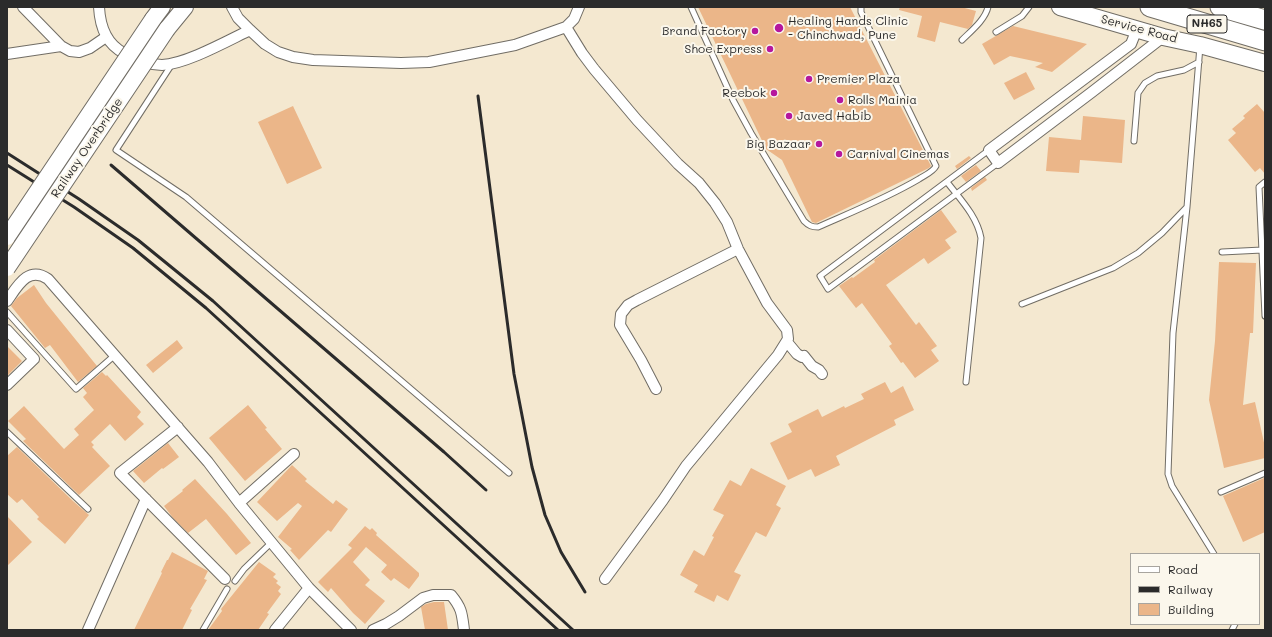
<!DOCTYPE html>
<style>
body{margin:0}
#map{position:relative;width:1272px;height:637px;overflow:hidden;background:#f4e8d0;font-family:Mali,sans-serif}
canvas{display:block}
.frame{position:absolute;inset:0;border:8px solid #2b2b2b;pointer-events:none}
.legend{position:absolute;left:1130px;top:553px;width:130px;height:72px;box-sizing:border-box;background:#fbf7ec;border:1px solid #a8a59f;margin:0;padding:5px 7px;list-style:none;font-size:12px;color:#2b2b2b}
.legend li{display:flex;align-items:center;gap:8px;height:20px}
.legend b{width:20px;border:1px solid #a8a59f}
</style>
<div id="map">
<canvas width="1272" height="637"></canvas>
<div class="frame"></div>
<ul class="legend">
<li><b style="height:5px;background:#fff"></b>Road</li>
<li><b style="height:5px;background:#2b2b2b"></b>Railway</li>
<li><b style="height:11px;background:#ebb689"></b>Building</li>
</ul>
</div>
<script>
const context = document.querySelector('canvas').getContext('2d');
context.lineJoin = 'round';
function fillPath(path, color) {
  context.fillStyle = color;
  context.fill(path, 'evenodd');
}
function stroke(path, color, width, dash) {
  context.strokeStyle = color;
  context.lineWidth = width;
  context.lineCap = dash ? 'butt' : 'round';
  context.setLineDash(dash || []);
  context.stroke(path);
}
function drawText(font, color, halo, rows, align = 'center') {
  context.font = font + ' Mali,sans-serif';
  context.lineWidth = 4;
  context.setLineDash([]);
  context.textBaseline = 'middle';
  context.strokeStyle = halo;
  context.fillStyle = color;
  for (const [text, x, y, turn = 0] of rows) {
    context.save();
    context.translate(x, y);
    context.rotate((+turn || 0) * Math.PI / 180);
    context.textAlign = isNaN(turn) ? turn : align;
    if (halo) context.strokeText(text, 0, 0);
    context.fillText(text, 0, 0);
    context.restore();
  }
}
const building = new Path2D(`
 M698,7h152l81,159 -2,2 -113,55 -4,-1 -30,-62 -16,-11z
 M900,7h61l15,4 -4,14 -4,4 -28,-7 -5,20 -18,-5 5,-21 -23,-6z
 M1013,26l74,18 -35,28 -17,-5 8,-4 -33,-7 -16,9 -12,-21z
 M1026,72l9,17 -21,11 -10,-17z
 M1257,104l8,9v61l-5,-6 -5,4 -27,-32 8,-7 -4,-4 13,-11 -2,-2z
 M293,106l29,62 -35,16 -29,-62z
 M1083,116l42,4 -3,43 -42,-3 -1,13 -33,-2 3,-34 32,3z
 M969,156l2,2 -14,11 -2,-3z
 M976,165l5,6 -15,11 -5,-6z
 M985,177l2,3 -15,11 -1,-3z
 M941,210l16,22 -12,8 6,8 -23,16 -4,-6 -38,27 30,40 3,-3 18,24 -6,4 8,11 -24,17 -12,-16 -2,1 -12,-17 3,-2 -30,-41 -6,5 -17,-22 13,-9 1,1 22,-16 -1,-2z
 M1219,262l37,1 -3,70h-3l-7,72 12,-3 10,45v11l-41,10 -15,-68 6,-59z
 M34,285l12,18 51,63 -19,16 -28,-37 -5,3 -34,-42 6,-8z
 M177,340l6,8 -30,25 -7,-8z
 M7,346l15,15 -15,15z
 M102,372l4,4 1,-1 34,37 -4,5 7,7 -19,17 -15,-17 -19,18 3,3 -2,2 18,19 -31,29 -56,-54 3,-2 -18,-18 16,-15 40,43 15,-14 -5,-6 20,-19 -11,-13 4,-4 -4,-5z
 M885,382l6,11 12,-7 11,24 -20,10 2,5 -60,31 4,9 -25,12 -4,-8 -23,11 -18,-37 22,-11 -4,-8 30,-15 4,8 22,-11 1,2 19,-9 -3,-5z
 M248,405l19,23 -2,1 17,20 -37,32 -36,-43z
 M168,443l11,14 -16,12 -1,-1 -18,15 -11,-12z
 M17,447l56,54 16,14 -24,29 -28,-25 2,-2 -17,-18 -5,4 -10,-9v-38z
 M292,465l15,14 -2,2 28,23 3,-4 12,9 -17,23 -3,-2 -29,30 -9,-10 2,-1 -14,-12 24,-31 -4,-3 -21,18 -20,-19z
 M751,468l35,18 -10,19 5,3 -15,29 -10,-5 -22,40 7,3 -13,26 -11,-6 -3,7 -20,-10 4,-7 -18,-10 14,-25 10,6 10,-19 -2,-1 12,-21 -11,-5 17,-30 11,6z
 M1264,478l1,2v52l-22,10 -20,-46z
 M195,479l32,35 24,29 -15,12 -30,-36 -18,14 -15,-15 -9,-12 19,-15 -1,-1z
 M7,516l25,26 -25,24z
 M365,526l5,4 2,-2 5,5 -1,2 43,38v3l-10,13 -15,-11 -3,3 -10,-9 6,-7 -21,-18 -13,15 17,18 -5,5 20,16 -20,23 -12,-11 -22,-25 -3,4 -10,-10 34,-34 -4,-3z
 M172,552l36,19 -4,8 3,1 -17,29 2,1 -10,20h-48l28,-57 -1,-1 6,-12h1z
 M259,562l17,12 -3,3 5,4 -2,2 5,4 -3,4 3,3 -14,19 2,1 -11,16h-50l14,-19 -1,-2z
 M434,602h10l4,28h-23l-4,-23 5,-3z`);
const lane = new Path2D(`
 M691,7l42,93 18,33 53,88c5,5 8,6 14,6 34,-15 69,-29 101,-48 6,-4 14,-7 17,-13l-75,-154v-5
 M996,32l26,-16 7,-9
 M962,40c9,-9 23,-20 26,-33
 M172,64l-56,86 70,47 323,276
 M1134,141l4,-48 7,-10 12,-7 27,-6 15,-8
 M989,150l-169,126 8,13 170,-126
 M947,182c13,17 30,34 34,56l-15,144
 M1265,182l-6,5 6,129
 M1187,207l-14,126 -5,141 4,12 42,68
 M1222,252l40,-2
 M1022,304l91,-36 25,-15 24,-20 25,-26 13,-161
 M7,312l69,77 39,-34
 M7,432l81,77
 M1221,492l44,-19
 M235,581l9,-12 28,-27
 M203,630l24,-41
 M1232,630l3,-6`);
const street = new Path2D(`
 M23,7l38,39 9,5 9,1 11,-4 16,-11
 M99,7c1,19 7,37 25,46 11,6 24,12 38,12 24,-1 65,-24 88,-35
 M232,7l6,11 12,12 15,14 13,8 15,5 20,3 88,3 28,-1 86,-17 51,-18 8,-8 5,-12
 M566,27l16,26 12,16 43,51 41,44 21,19 16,20 12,19 11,27 29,54 20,27 1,9 -10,16 -92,111 -23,34 -58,79
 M1137,29l-6,15 -142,106 9,13 94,-71 71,-55
 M7,54l54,-8
 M7,301c10,-14 21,-36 41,-22l160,183 31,41 70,85 42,42
 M7,330l27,29 -27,26
 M787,342l10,12 5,3 2,-1 8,10 7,4 3,4
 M656,389l-15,-29 -21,-35 1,-11 7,-9 9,-5 101,-51
 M178,427l-58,46 105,106
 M239,503l55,-49
 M88,630l58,-131
 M275,630l34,-42
 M373,630l13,-6 13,-8 24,-18 10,-3h18c11,13 11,19 13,35`);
const primary = new Path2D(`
 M1060,7l103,30 37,8 65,18
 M153,19l9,-12
 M167,29l18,-22`);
const highway = new Path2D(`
 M1150,7l115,34
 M1220,7l45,13`);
const rail = new Path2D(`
 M478,96l36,278 18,93 13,48 16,37 24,40
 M7,153l72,46 59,41 75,61 360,329
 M7,165l67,42 59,41 73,60 352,322
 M111,165l333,287 42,38`);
const primaryBridge = new Path2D(`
 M7,237l146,-218
 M7,268l160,-239`);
const markers = [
 [779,28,5,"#b5179e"],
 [755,31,4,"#b5179e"],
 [770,49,4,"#b5179e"],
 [809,79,4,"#b5179e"],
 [774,93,4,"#b5179e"],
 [840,100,4,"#b5179e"],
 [789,116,4,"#b5179e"],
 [819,144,4,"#b5179e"],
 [839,154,4,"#b5179e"]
];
const shields = [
 [1207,24,40]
];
const shieldNames = [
 ["NH65",1207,24]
];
const poiNames = [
 ["Healing Hands Clinic",788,21],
 ["- Chinchwad, Pune",788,35],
 ["Brand Factory",747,31,"right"],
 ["Shoe Express",762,49,"right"],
 ["Premier Plaza",817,79],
 ["Reebok",766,93,"right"],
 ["Rolls Mainia",848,100],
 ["Javed Habib",797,116],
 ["Big Bazaar",811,144,"right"],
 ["Carnival Cinemas",847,154]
];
const streetNames = [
 ["Service Road",1139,29,15],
 ["Railway Overbridge",87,148,-56]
];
fillPath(building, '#ebb689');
stroke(lane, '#716d65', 7);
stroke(street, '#716d65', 12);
stroke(primary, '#716d65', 18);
stroke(highway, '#716d65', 21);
stroke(lane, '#fff', 5);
stroke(street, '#fff', 10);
stroke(primary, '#fff', 16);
stroke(highway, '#fff', 19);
stroke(rail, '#2b2b2b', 3);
stroke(primaryBridge, '#716d65', 18, []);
stroke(primaryBridge, '#fff', 16);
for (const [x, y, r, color] of markers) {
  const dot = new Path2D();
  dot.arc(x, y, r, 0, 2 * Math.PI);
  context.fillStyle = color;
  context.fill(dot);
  stroke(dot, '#fbf7ec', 1.5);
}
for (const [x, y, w] of shields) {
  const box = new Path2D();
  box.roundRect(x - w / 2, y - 9, w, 18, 3);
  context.fillStyle = '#fbf7ec';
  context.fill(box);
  stroke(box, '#2b2b2b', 1);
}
drawText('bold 11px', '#2b2b2b', null, shieldNames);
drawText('12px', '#2b2b2b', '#fbf7ec', poiNames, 'left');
drawText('12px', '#2b2b2b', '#fbf7ec', streetNames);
</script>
